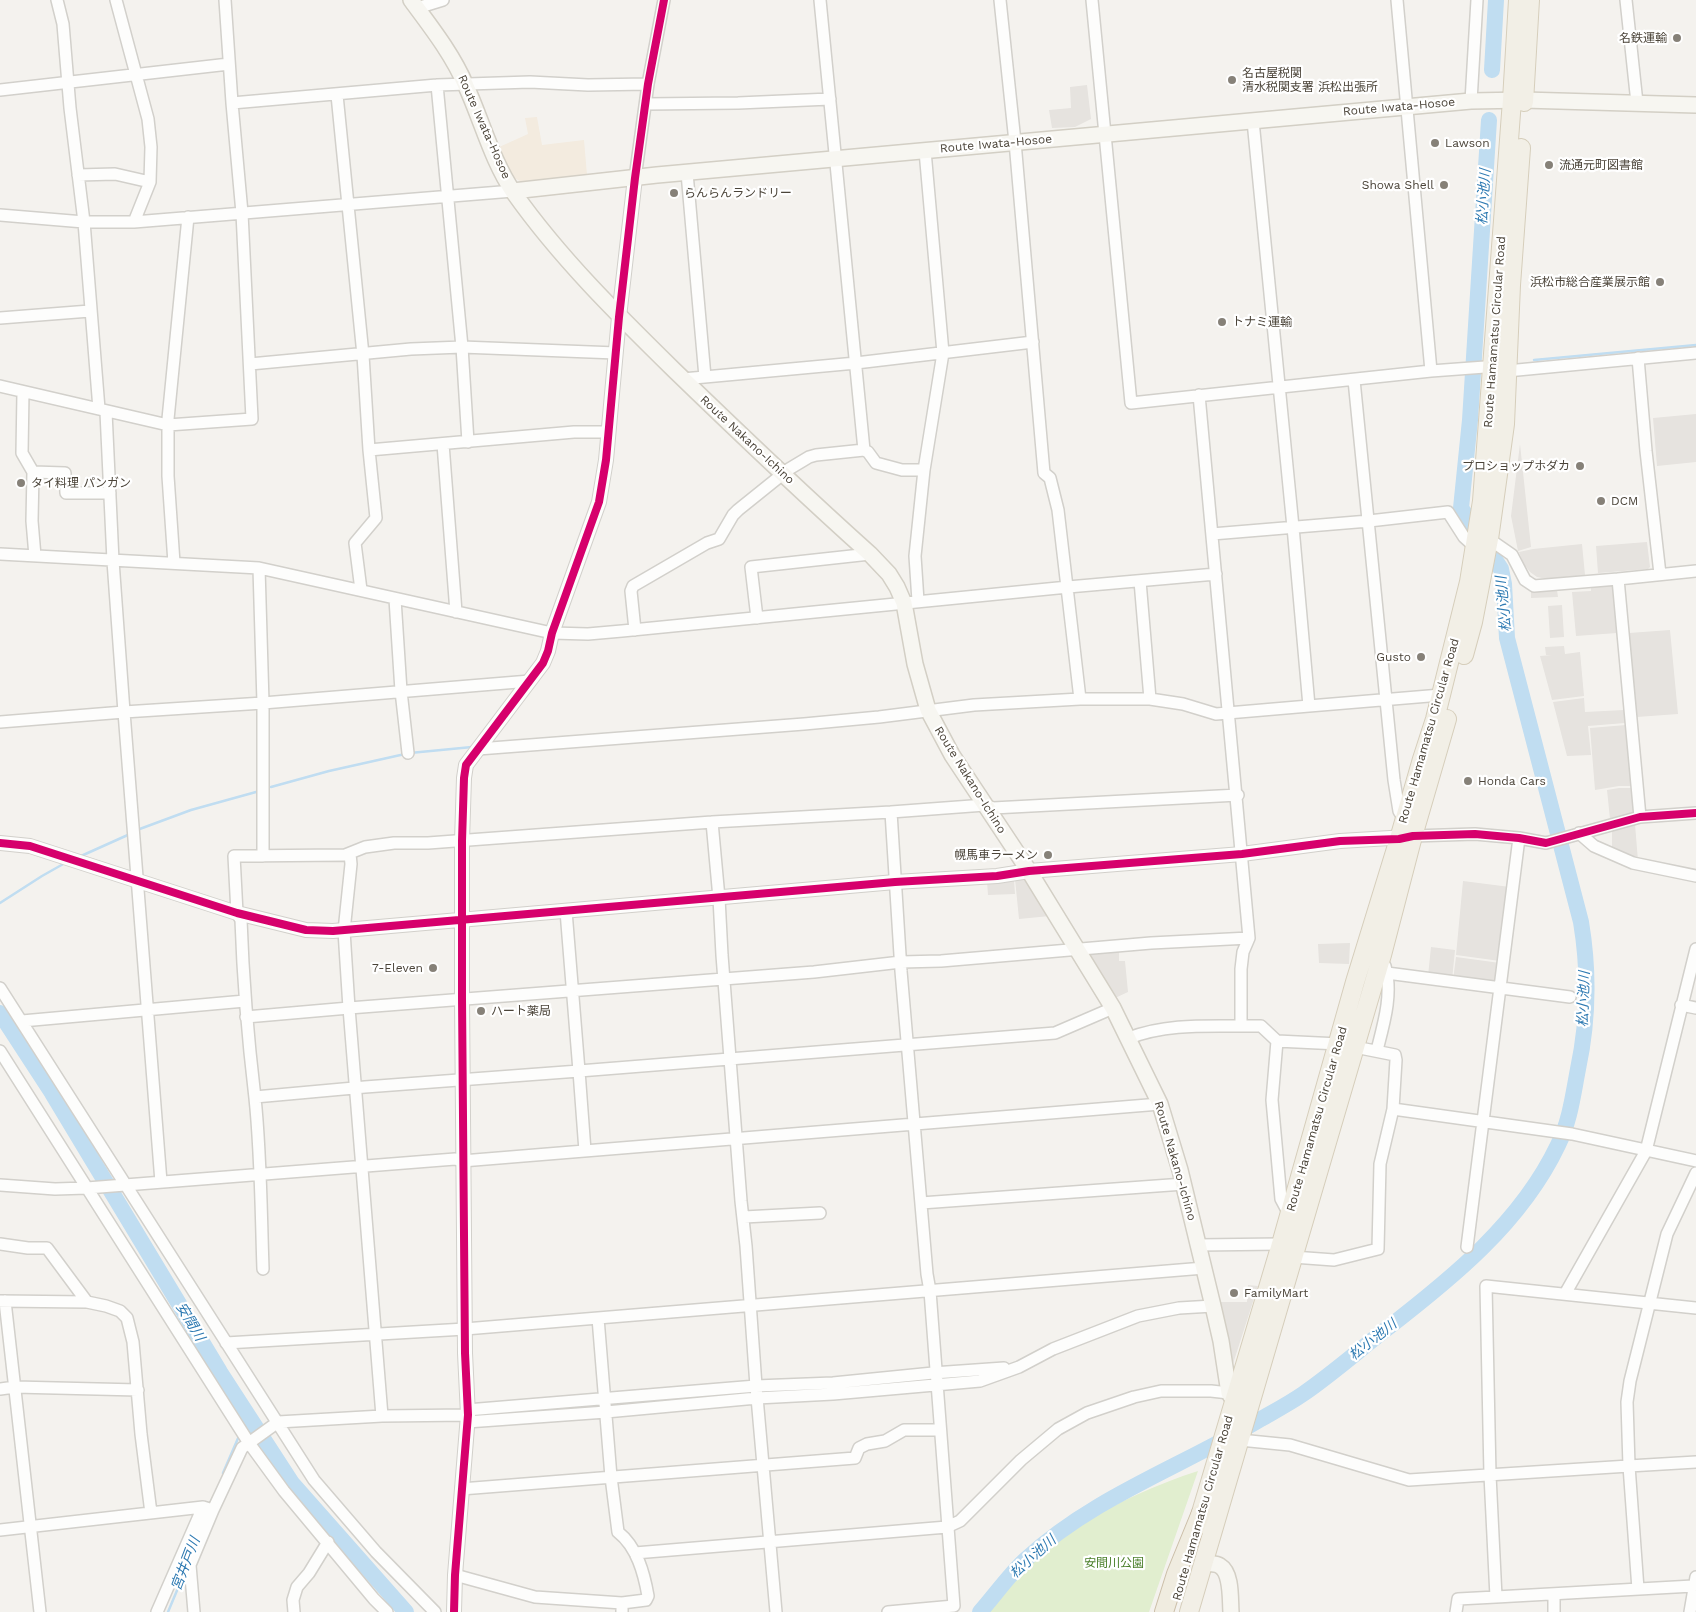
<!DOCTYPE html>
<meta charset="utf-8">
<style>
body{margin:0}
canvas{display:block;background:#f4f2ee}
</style>
<canvas width="1696" height="1612"></canvas>
<script>
const context = document.querySelector('canvas').getContext('2d');
context.lineJoin = 'round';
function fillPath(path, color) {
  context.fillStyle = color;
  context.fill(path, 'evenodd');
}
function stroke(path, color, width, dash) {
  context.strokeStyle = color;
  context.lineWidth = width;
  context.lineCap = dash ? 'butt' : 'round';
  context.setLineDash(dash || []);
  context.stroke(path);
}
function drawText(font, color, halo, rows, align = 'center') {
  context.font = font + ' "Work Sans","Noto Sans JP",sans-serif';
  context.lineWidth = 4.5;
  context.setLineDash([]);
  context.textBaseline = 'middle';
  context.strokeStyle = halo;
  context.fillStyle = color;
  for (const [text, x, y, turn = 0] of rows) {
    context.save();
    context.translate(x, y);
    context.rotate((+turn || 0) * Math.PI / 180);
    context.textAlign = isNaN(turn) ? turn : align;
    if (halo) context.strokeText(text, 0, 0);
    context.fillText(text, 0, 0);
    context.restore();
  }
}
const commercial = new Path2D(`
 M537,117l5,28 42,-5 3,35 -65,7 -10,-5 -15,-29 31,-14 -3,-16z`);
const green = new Path2D(`
 M1198,1471l-49,141h-163c51,-70 131,-115 212,-141z`);
const parking = new Path2D(`
 M1087,85l4,34 -16,8 -23,1 -3,-18 22,-2 -1,-21z
 M1696,414v48l-39,4 -4,-48z
 M1520,444l11,103 -13,4 -7,-35z
 M1647,542l3,25 -2,2 -50,4 -2,-27z
 M1582,544l3,31 -38,4 -10,-2 -7,-5 -7,-9 -4,-11 14,-3z
 M1613,585l4,48 -41,3 -4,-44 19,-1v-4z
 M1557,590l1,7 -27,1v-7z
 M1562,605l2,32 -14,1 -2,-32z
 M1670,630l8,84 -41,3 -8,-84z
 M1564,646l1,8 15,-2 4,44 -32,4 -12,-44 12,-1h-6l-1,-8z
 M1584,698l1,14 39,-2 1,13 -37,3 3,29 -24,1 -14,-54z
 M1626,725l6,61h-13l-24,4 -5,-62z
 M1619,788h13l3,23 -4,4 -21,4 -3,-29z
 M1635,824l3,37 -26,-12v-19z
 M1015,879l11,1 24,36 -31,3z
 M1014,880l1,14 -27,1 -1,-14z
 M1463,881l47,6 -10,74 -44,-6z
 M1350,943l-1,21 -30,-1 -1,-19z
 M1431,947l24,3 -3,30 -24,-4z
 M1119,950v11h6l3,31 -13,6 -27,-46z
 M1456,957l44,6 -2,22 -45,-5z
 M1248,1285l10,1 -27,84 -15,-68h31z`);
const stream = new Path2D(`
 M1534,360l162,-15
 M410,753l62,-6
 M271,787l58,-16 76,-17
 M137,830l54,-20 65,-18
 M81,856l49,-22
 M0,903l42,-27 23,-13
 M243,1426l4,-13
 M223,1473l16,-37
 M168,1612l18,-43`);
const river = new Path2D(`
 M1492,70l4,-70
 M0,1013l52,80 168,279 72,111 114,129
 M980,1612c15,-17 29,-37 45,-52 68,-63 158,-94 236,-141 14,-8 29,-16 42,-25 29,-20 55,-43 82,-64 66,-51 136,-107 173,-185 12,-24 15,-50 20,-76 10,-47 11,-99 3,-147l-74,-284 -3,-54 -3,-15 -40,-61 9,-88 19,-300`);
const minor = new Path2D(`
 M57,0l6,24 7,84 14,114 15,187
 M116,0l32,119 3,28 -1,35 -16,40
 M225,0l7,103
 M1000,0l15,142 29,331 6,5 8,32 22,189h70l33,5 33,10 93,-8 -16,-179 -40,-406
 M1092,0l39,403 300,-32 54,-4 8,-2
 M1397,0l34,371
 M1626,0l11,103
 M417,8l26,-8
 M437,85l25,262 6,95
 M0,90l229,-26
 M337,95l26,260 6,95 205,-18h34
 M1471,101l6,-101
 M646,104l92,-1 92,-4
 M687,173l18,204
 M78,175l37,-1 35,8
 M635,178l13,-94 16,-84
 M0,215l84,7h50l379,-31
 M0,318l90,-7
 M1638,358l8,93 14,123
 M250,364l161,-15 51,-2 154,6
 M1507,371l189,-18
 M683,379l173,-16 177,-21
 M1354,380l40,400 5,31 5,8
 M0,386l168,39 84,-6 -10,-206 -10,-110 205,-18 93,-3 58,3 60,-1
 M23,392l-1,61 11,19 -1,49 3,35
 M106,412l7,149 11,151 139,-9 267,-22
 M443,444l13,168
 M864,450l4,2 8,11 26,7h22
 M33,472l32,1 1,20h44
 M1212,534l157,-13 79,-9 16,25 11,10
 M1489,539l23,16 13,25 9,6 84,-7 78,-8
 M0,554l259,14 293,65 36,1 34,-3 446,-44 148,-13
 M174,563l-6,-87v-57l20,-202
 M259,568l4,135v153
 M1618,579l22,238
 M1140,581l10,118
 M361,590l-6,-47 21,-25 -7,-68
 M395,599l6,92 7,62
 M918,601l-3,-45 9,-86 19,-117 -18,-202
 M757,618l-6,-51 119,-13
 M635,630l-4,-39 2,-5 74,-43 12,-4 14,-24 5,-5 51,-41 20,-12 7,-2 48,-5 -44,-450
 M1309,706l132,-11
 M0,722l124,-10 37,470
 M478,749l326,-25 75,-7 95,-12 106,-6
 M712,822l7,76 3,57 19,246 5,45 10,140 20,226
 M1579,833l15,13 39,17 63,13
 M1413,836l62,-2 44,4 27,5 94,-26 56,-4
 M350,854l1,10 -7,67 5,77 465,-36 87,-10 40,-1 210,-18 98,-5c-15,-181 -32,-362 -50,-543
 M1387,973l183,24
 M0,988l314,492 62,72 59,60
 M1681,1005l15,3
 M246,1017l103,-9 33,408
 M22,1021l223,-20
 M1241,1026h20l16,15 62,3
 M1129,1038c36,-14 74,-12 112,-12v-57l2,-17 6,-14
 M1277,1041l-5,59 9,99 8,15
 M1377,1050c7,-27 16,-57 8,-84
 M0,1051l249,392 35,48 90,108 13,13
 M255,1097l110,-10 214,-16 -13,-160
 M1393,1109l179,25 124,27
 M585,1151l-6,-80 476,-38 58,-25
 M1696,1173l-29,61 -37,147 -3,21 2,64 67,-4
 M0,1185l55,4 32,-1 368,-29 7,2 698,-57
 M921,1203l263,-19
 M744,1217l76,-4
 M0,1244l28,4h19l40,54
 M1198,1245l83,-1
 M1467,1247l52,-409
 M1293,1257l41,3 44,-11 2,-85 13,-55 3,-49 -1,-5 -40,-8
 M263,1269c-2,-57 -2,-114 -8,-171 -7,-59 -12,-119 -14,-178l-4,-7 -3,-57 111,-1 20,-8 29,-4h34l284,-21 179,-10 94,-7 8,3 245,-13
 M1565,1294l81,-143 50,-202
 M0,1301l87,1 19,4 14,5 7,7 6,24 8,92 10,79
 M5,1301l35,311
 M598,1318l606,-50
 M226,1343l239,-14 133,-11 13,159 7,55c19,15 26,41 30,64l-2,4 -24,3v9
 M0,1389l15,-2 123,3
 M467,1410l289,-24 77,-3 100,-10 71,-5
 M467,1422l139,-10 151,-14 76,-4 147,-13 39,-14 34,-18 85,-33 41,-8 34,-2
 M1240,1440l50,5 119,35 220,-14 9,123
 M461,1489l394,-31 4,-10 8,-4 18,-3 19,-11h36
 M0,1530l203,-23
 M635,1553l312,-26 13,-6 61,-61 37,-31 29,-16 47,-16 27,-6h50l18,2
 M455,1575l80,22 87,6
 M1693,1586l-197,11 -6,-122 -4,-189 210,22
 M1554,1595v17
 M157,1612l46,-105 10,3 29,-62 36,-26 104,-6 86,-1
 M194,1612l-4,-47 23,-55
 M294,1612l-1,-12 4,-13 12,-14 19,-31
 M888,1612l66,-6 -24,-315 -3,-17 -26,-303 -10,-159
 M1456,1612l2,-13 38,-2
 M1690,1612l6,-35`);
const tertiary = new Path2D(`
 M0,843l30,3 207,67 69,17 27,1 562,-49 102,-6 32,-5 213,-17 98,-13 67,-4
 M454,1612l1,-37 13,-160 -3,-62 -3,-355v-157l2,-63 2,-13 77,-102 5,-12 4,-18 47,-131 7,-42 13,-143 16,-139`);
const secondary = new Path2D(`
 M411,0c20,27 42,55 55,86 16,35 26,75 48,107 46,65 103,121 160,177 64,62 129,124 196,184l19,20 8,13 7,16 11,61 13,46 24,45 77,116 84,137 47,96 20,66 33,136 8,35 8,52 8,13
 M513,191l144,-16 814,-74 53,-1 172,5
 M1204,1563c5,1 12,0 16,3 12,7 10,33 11,46`);
const primary = new Path2D(`
 M1524,102l6,-102
 M1464,655l9,-33 16,-83 16,-115 6,-139 10,-137
 M1197,1526l84,-282 74,-262 44,-143 23,-80 13,-40 34,-137 13,-81 30,-401 6,-100
 M1189,1612l193,-657 31,-119 34,-117`);
const trunk = new Path2D(`
 M1164,1612l12,-38 25,-61`);
const cycleway = new Path2D(`
 M0,843l30,3 207,67 69,17 27,1 562,-49 102,-6 32,-5 213,-17 98,-13 59,-2 14,-3 62,-2 44,4 27,5 94,-26 56,-4
 M454,1612l1,-37 13,-160 -3,-62 -3,-355v-157l2,-63 2,-13 77,-102 5,-12 4,-18 47,-131 7,-42 13,-143 16,-139 13,-94 16,-84`);
const markers = [
 [1677,38,5,"#868178"],
 [1232,80,5,"#868178"],
 [1435,143,5,"#868178"],
 [1549,165,5,"#868178"],
 [1444,185,5,"#868178"],
 [674,193,5,"#868178"],
 [1660,282,5,"#868178"],
 [1222,322,5,"#868178"],
 [1580,466,5,"#868178"],
 [21,483,5,"#868178"],
 [1601,501,5,"#868178"],
 [1421,657,5,"#868178"],
 [1468,781,5,"#868178"],
 [1048,855,5,"#868178"],
 [433,968,5,"#868178"],
 [481,1011,5,"#868178"],
 [1234,1293,5,"#868178"]
];
const poiNames = [
 ["名鉄運輸",1667,38,"right"],
 ["名古屋税関",1242,73],
 ["清水税関支署 浜松出張所",1242,87],
 ["Lawson",1445,143],
 ["流通元町図書館",1559,165],
 ["Showa Shell",1434,185,"right"],
 ["らんらんランドリー",684,193],
 ["浜松市総合産業展示館",1650,282,"right"],
 ["トナミ運輸",1232,322],
 ["プロショップホダカ",1570,466,"right"],
 ["タイ料理 パンガン",31,483],
 ["DCM",1611,501],
 ["Gusto",1411,657,"right"],
 ["Honda Cars",1478,781],
 ["幌馬車ラーメン",1038,855,"right"],
 ["7-Eleven",423,968,"right"],
 ["ハート薬局",491,1011],
 ["FamilyMart",1244,1293]
];
const streetNames = [
 ["Route Iwata-Hosoe",1399,107,-5],
 ["Route Iwata-Hosoe",484,127,66],
 ["Route Iwata-Hosoe",996,144,-5],
 ["Route Hamamatsu Circular Road",1495,332,-86],
 ["Route Nakano-Ichino",747,440,43],
 ["Route Hamamatsu Circular Road",1429,731,-74],
 ["Route Nakano-Ichino",970,780,58],
 ["Route Hamamatsu Circular Road",1317,1119,-74],
 ["Route Nakano-Ichino",1175,1161,74],
 ["Route Hamamatsu Circular Road",1203,1508,-74]
];
const parkNames = [
 ["安間川公園",1114,1563]
];
const waterNames = [
 ["松小池川",1484,197,-86],
 ["松小池川",1504,604,-95],
 ["松小池川",1584,999,-88],
 ["安間川",190,1322,59],
 ["松小池川",1373,1340,-38],
 ["松小池川",1033,1557,-42],
 ["宮井戸川",186,1564,-69]
];
fillPath(commercial, '#f3ebdf');
fillPath(green, '#e1eecf');
fillPath(parking, '#e6e3df');
stroke(stream, '#c0ddf1', 2.5);
stroke(river, '#c0ddf1', 16);
stroke(minor, '#d2d0cb', 14);
stroke(tertiary, '#d2d0cb', 16);
stroke(secondary, '#d3cfc5', 18);
stroke(primary, '#d6cebb', 20);
stroke(trunk, '#ccbfa9', 20);
stroke(minor, '#fdfdfc', 11);
stroke(tertiary, '#fdfdfc', 14);
stroke(secondary, '#f7f6f1', 15);
stroke(primary, '#f2efe6', 18);
stroke(trunk, '#f0ece0', 18);
stroke(cycleway, '#d6006c', 8);
for (const [x, y, r, color] of markers) {
  const dot = new Path2D();
  dot.arc(x, y, r, 0, 2 * Math.PI);
  context.fillStyle = color;
  context.fill(dot);
  stroke(dot, '#fff', 2);
}
drawText('12px', '#4b4439', '#fff', poiNames, 'left');
drawText('12px', '#4b4439', '#fff', streetNames);
drawText('12px', '#4a7f2a', '#fff', parkNames);
drawText('italic 14px', '#2e7ab2', '#fff', waterNames);
</script>
